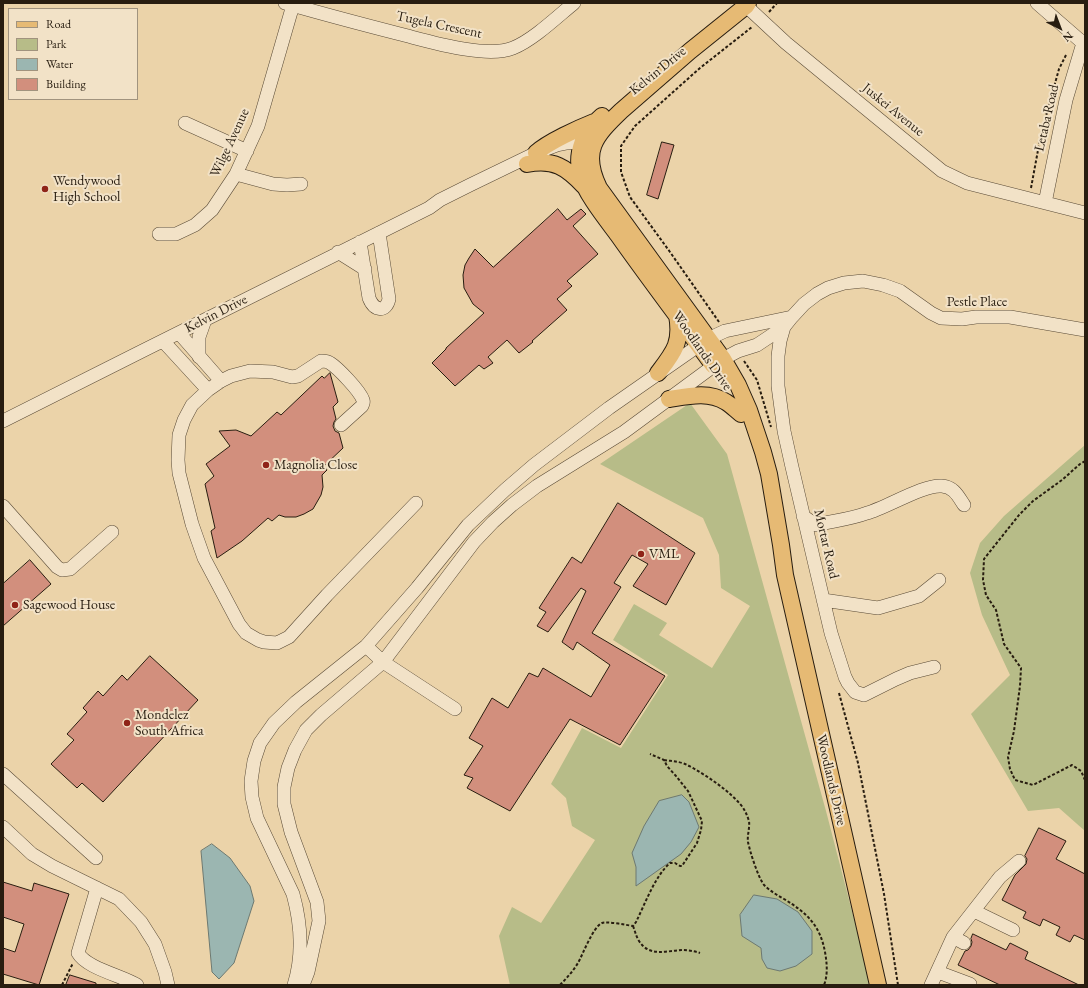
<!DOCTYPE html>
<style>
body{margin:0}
#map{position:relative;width:1088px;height:988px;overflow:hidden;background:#ebd3a9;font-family:"EB Garamond",serif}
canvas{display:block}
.frame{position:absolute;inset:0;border:4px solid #281d10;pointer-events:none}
.legend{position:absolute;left:8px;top:8px;width:130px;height:92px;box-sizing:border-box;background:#f2e2c7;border:1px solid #a1937e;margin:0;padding:5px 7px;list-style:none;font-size:12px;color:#281d10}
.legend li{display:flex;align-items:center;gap:8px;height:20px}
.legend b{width:20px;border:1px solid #a1937e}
.north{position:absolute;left:1040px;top:8px;width:40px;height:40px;-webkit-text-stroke:3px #f2e2c7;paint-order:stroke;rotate:138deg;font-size:11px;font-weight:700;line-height:16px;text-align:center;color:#281d10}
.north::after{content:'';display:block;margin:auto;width:14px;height:18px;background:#281d10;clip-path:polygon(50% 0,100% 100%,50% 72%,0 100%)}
</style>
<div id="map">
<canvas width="1088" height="988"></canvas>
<div class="frame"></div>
<ul class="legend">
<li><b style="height:5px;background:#e6ba74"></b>Road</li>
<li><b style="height:11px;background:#b7bc88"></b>Park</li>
<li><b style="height:11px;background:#9bb6b1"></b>Water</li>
<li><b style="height:11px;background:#d28f7d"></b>Building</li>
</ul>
<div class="north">N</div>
</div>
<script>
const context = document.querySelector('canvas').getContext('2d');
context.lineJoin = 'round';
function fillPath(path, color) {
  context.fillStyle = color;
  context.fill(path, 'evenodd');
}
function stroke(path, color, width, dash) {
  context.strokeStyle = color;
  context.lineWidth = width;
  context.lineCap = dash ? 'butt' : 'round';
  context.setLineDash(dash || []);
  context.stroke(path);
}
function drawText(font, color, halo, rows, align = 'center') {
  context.font = font + ' "EB Garamond",serif';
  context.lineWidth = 4;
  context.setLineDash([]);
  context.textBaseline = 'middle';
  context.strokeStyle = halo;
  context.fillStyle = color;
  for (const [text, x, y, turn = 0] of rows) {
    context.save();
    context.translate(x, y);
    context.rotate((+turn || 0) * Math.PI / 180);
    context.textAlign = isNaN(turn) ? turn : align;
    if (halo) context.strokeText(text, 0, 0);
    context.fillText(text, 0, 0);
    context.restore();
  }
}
const green = new Path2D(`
 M690,403l37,51 99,357 42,162 1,12h-359l-11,-49 13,-29 29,16 54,-83 -23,-14 -6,-28 -15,-14 31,-56 39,20 47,-73 -55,-35 21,-36 33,19 -8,12 53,33 38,-62 -29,-18 -2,-33 -16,-37 -103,-54z
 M1085,445v386l-26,-23 -31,3 -57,-97 39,-39 -28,-60 -12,-42 10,-30 24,-27z`);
const water = new Path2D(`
 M682,795l7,7 10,25 -8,15 -10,12 -45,32v-19l-4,-14 12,-27 15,-25z
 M212,844l18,14 20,28 4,15 -20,62 -15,16 -7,-7 -11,-121z
 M754,895l23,4 21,13 14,19v23l-16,12 -16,5 -13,-3 -5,-9 -1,-11 -19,-12 -2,-21z`);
const building = new Path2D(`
 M662,142l12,3 -16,54 -11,-4z
 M558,209l9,11 14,-11 5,5 -13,12 25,28 -31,27 5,5 -15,13 10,11 -35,31 1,1 -14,11 -12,-13 -19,17 5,6 -9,6 -5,-4 -24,21 -23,-23 14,-14v-1l38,-35 -11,-9 -9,-16 -1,-13 2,-10 4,-7 6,-9 18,18z
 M330,373l8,29 -5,5 3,12 -2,3 -1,4 2,5 4,2 4,15 -19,18 3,4 -5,5 1,12 -2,8 -8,14 -9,5 -8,3h-11l-6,-2 -7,6 -4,-3 -26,23 -25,17 -6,-27 4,-3 -10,-44 9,-8 -8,-12 24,-18 -11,-15 17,-1 15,6 26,-24 4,3 41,-39 2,2z
 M618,503l77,50 -29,52 -33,-19 15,-22 -16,-9 -18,28 7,4 -29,46 73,43 -45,69 -50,-26 -60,92 -43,-23 6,-10 -9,-3 19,-29 -14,-8 23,-40 16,10 21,-35 9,4 5,-9 48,29 19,-32 -33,-23 -4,8 -11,-8 24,-51 -5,-3 -33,44 -11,-6 9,-14 -7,-4 33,-51 9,6z
 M30,560l21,24 -48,42v-42z
 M150,656l48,44 -95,102 -21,-19 -5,5 -26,-24 23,-24 -7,-6 20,-22 -4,-4 15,-17 5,5 19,-21 5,5z
 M1039,828l27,13 -10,18 29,15v66l-11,-5 -4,7 -14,-7 4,-8 -17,-8 -3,7 -17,-8 3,-6 -24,-12 13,-25 11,-11 1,-5 -2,-3z
 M3,882l29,9 2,-8 35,11 -30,91 -36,-11v-26l12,4 9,-28 -21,-7z
 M973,934l33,16 4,-7 18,9 -3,7 54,26h-79l-42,-20 7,-14 3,-1 3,-4 1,-4 -1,-3z
 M70,975l26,8v2h-30z`);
const path = new Path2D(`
 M769,12l8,-9
 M1031,188l10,-54 18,-65 7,-14
 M719,322l-49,-70 -40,-55 -9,-25v-26l14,-20 65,-58 52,-41
 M744,361l13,19 14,47
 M1085,461l-5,3 -18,16 -29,21 -14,14 -35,44 -1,21 3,15 10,15 8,34 17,24 -1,18 -6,45 -6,26 2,12 5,11 18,5 39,-20 9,6 4,9
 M839,693l19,70 26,131 14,91
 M664,760c6,1 12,1 18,3 4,1 7,3 11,5 17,10 35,22 48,37 4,5 6,10 8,16 1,7 -2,14 -1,21 2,10 10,35 16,43 6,6 13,10 20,14 23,14 36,26 41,53 2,11 3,23 -1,33
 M633,926c2,5 3,10 6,15 10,16 27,10 43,9 6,0 12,1 18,3
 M62,985l11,-22
 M560,985c7,-7 13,-14 18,-22 5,-9 15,-36 24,-40 5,-2 24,2 31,3l3,-4c9,-18 19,-46 34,-59h5l5,3h2l15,-23 4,-13 1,-9 -14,-30 -12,-15 -9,-10 -3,-6 -14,-6`);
const minor = new Path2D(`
 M285,3c38,11 76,21 115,31 28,7 86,25 113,14 20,-8 44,-31 61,-45
 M743,3l43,40 156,128 25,12 118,30
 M1037,3l46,40
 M185,123l62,28
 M236,174l37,10 14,1 14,-1
 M1045,203l21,-103 17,-57 2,-2
 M159,234h17l19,-9 17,-15 24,-36 22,-48 35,-121
 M360,242l9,56c5,13 17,15 20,1l-10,-66
 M338,252l27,17
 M179,333l42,48
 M163,341l45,49
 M199,357v-20l6,-17
 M3,421c142,-71 283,-143 426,-213l11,-8 30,-15 66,-32 21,-8 10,-2 15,-1 10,1
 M341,425l21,-19c1,-3 2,-3 1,-6 -3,-9 -25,-32 -33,-37 -3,-2 -6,-2 -9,-2l-23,15 -6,1 -19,-5 -23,-1 -19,5 -10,5 -13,9 -16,15 -8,15 -5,15 -1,25 1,13 13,51 12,34 35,66 7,9 12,7 6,2 13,1 12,-6 38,-42 89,-92
 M3,506l54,61 5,3 8,-1 42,-37
 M803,516l13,9c17,-4 35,-6 51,-12 19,-5 57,-29 75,-27 12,1 16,10 22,19
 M823,600l55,8 41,-12 20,-16
 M366,646l17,16 72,47
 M934,667l-24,6 -14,6 -32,16 -9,-3 -7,-9 -3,-6 -14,-44 -39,-166 -8,-36 -6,-45v-30l2,-15 4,-14 8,-10 12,-13 13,-10 11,-6 16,-5 19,-2 20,4 17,6 31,22 10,5 21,1 14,-2h34l75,13
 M3,774l93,84
 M3,827l29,27 20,12 67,33 22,23 14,22 10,28 3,13
 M97,888l-19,65c8,15 45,23 59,32
 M974,911l39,19
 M953,937l11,6
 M938,972l32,12
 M294,985c9,-29 7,-62 -1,-91l-36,-76 -5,-21 -1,-16 3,-20 6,-18 14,-20 22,-21 70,-56 51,-58 51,-63 37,-35 29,-25 75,-57 99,-69 17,-8 67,-14
 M303,985l5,-13 11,-51 -2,-19 -26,-70 -7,-28v-17l4,-19 7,-18 11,-20 15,-15 62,-53 91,-120 19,-20 19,-17 25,-19 87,-54 99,-73 15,-8 19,-6 27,-18
 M931,985l22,-48 47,-60 19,-16`);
const major = new Path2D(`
 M748,3l-2,3 -56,45 -69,60c-26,25 -40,40 -22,77l124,171 15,26 11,25 14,42 6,22 12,71 4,30 93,410
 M602,116c-18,15 -27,36 -21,60 4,17 26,44 37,59 31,44 64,87 95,130
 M536,153c12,-11 43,-25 58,-31
 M527,164c27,-5 39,3 57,22
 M658,373c16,-21 24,-30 19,-58
 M669,399c19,-3 40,-8 57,3 5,3 10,8 15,12`);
const markers = [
 [45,189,4,"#8f2418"],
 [266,465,4,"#8f2418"],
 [641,554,4,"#8f2418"],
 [15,605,4,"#8f2418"],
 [127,723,4,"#8f2418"]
];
const streetNames = [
 ["Tugela Crescent",439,25,12],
 ["Kelvin Drive",658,71,-39],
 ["Juskei Avenue",893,110,39],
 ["Letaba Road",1047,118,-77],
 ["Wilge Avenue",230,143,-65],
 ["Pestle Place",977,302],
 ["Kelvin Drive",216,314,-27],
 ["Woodlands Drive",702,351,55],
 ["Mortar Road",826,544,77],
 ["Woodlands Drive",831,780,77]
];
const poiNames = [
 ["Wendywood",53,181],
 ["High School",53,197],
 ["Magnolia Close",274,465],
 ["VML",649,554],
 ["Sagewood House",23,605],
 ["Mondelez",135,715],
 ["South Africa",135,731]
];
fillPath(green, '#b7bc88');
fillPath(water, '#9bb6b1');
stroke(water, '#6d7971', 1);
fillPath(building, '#d28f7d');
stroke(building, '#281d10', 1);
stroke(minor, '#594a36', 14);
stroke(major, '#281d10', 18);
stroke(path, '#281d10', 2, [3, 2]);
stroke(minor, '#f2e2c7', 13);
stroke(major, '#e6ba74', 16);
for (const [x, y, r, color] of markers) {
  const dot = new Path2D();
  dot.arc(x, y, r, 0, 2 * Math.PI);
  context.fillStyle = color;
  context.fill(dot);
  stroke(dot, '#f2e2c7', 1.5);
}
drawText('14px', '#281d10', '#f2e2c7', streetNames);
drawText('14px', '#281d10', '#f2e2c7', poiNames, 'left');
</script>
